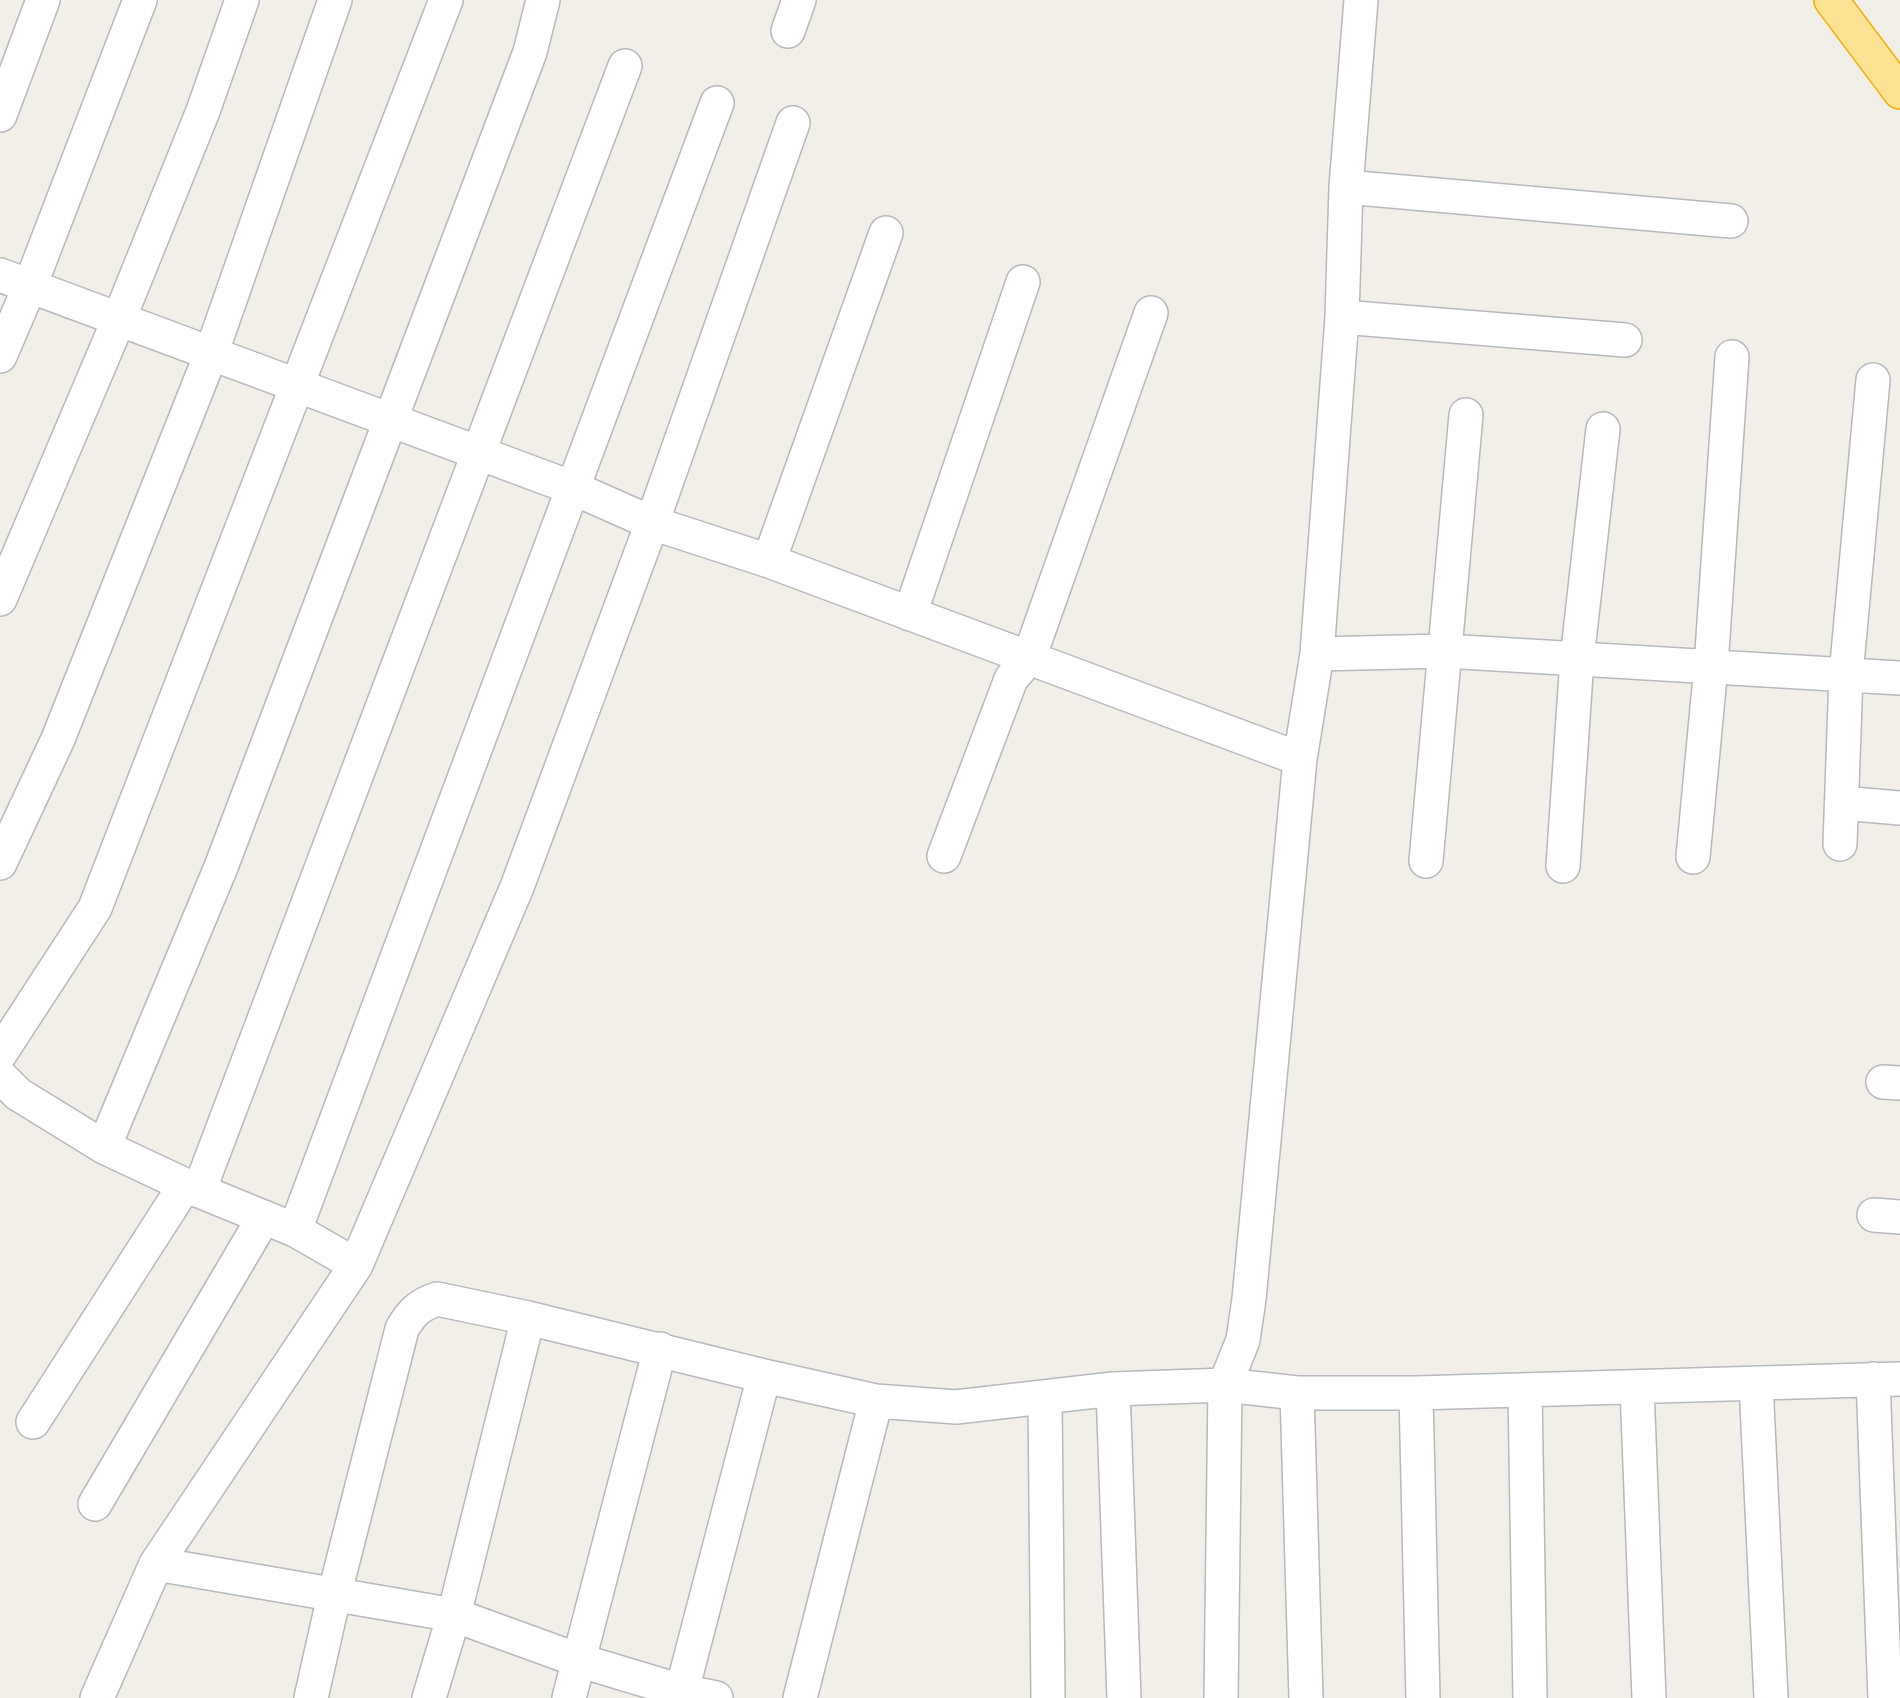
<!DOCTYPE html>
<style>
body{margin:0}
canvas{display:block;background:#f1efe8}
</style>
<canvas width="1900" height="1698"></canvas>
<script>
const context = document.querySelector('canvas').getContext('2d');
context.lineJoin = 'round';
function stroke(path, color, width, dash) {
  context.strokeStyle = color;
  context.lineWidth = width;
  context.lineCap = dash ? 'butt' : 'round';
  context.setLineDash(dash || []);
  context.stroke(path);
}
const minor = new Path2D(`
 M788,31l11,-31
 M0,115l43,-115
 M1346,187l385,34
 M0,275l573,213 79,35 117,38 531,198
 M1342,317l283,23
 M0,356l30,-70 110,-286
 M769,561l117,-328
 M0,599l119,-280 84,-208 39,-111
 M910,614l113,-332
 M1317,654l128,-3 455,27
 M1842,803l58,5
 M1840,844l6,-169 27,-295
 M944,856l67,-177 18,-21 122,-345
 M1693,857l18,-191 21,-309
 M1426,861l40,-446
 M0,863l58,-124 153,-385 124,-354
 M1563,866l14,-207 26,-230
 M0,1054l95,-146 351,-908
 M0,1076l18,18 86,53 81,38 110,45 61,35
 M1883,1082l17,1
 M104,1147l117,-280 309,-815 13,-52
 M199,1191l426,-1125
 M1874,1215l26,2
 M295,1230l422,-1127
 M1873,1379l12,319
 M1756,1383l15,315
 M1637,1387l12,311
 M1113,1389l11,309
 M1525,1390l5,308
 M1297,1393l9,305
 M1416,1393l7,305
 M1045,1397l3,301
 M33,1422l152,-237
 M95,1504l169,-287
 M156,1564l298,51 124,45 103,31 35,7
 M97,1698l59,-134 200,-299 161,-378 135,-364 141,-400
 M311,1698l23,-102 68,-267c9,-16 17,-24 35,-30l91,19 236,58 112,25 80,6 157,-18 112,-4 72,8h119l484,-14
 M429,1698l25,-83 74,-297
 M569,1698l91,-349
 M680,1698l84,-322
 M800,1698l76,-297
 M1221,1698l4,-313 18,-45 6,-41 51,-540 17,-105 25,-337 4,-130 15,-187`);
const highway = new Path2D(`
 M1831,0l69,92`);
stroke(minor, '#b5b8bc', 36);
stroke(highway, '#f9ab00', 36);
stroke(minor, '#fff', 33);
stroke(highway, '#fde293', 33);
</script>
